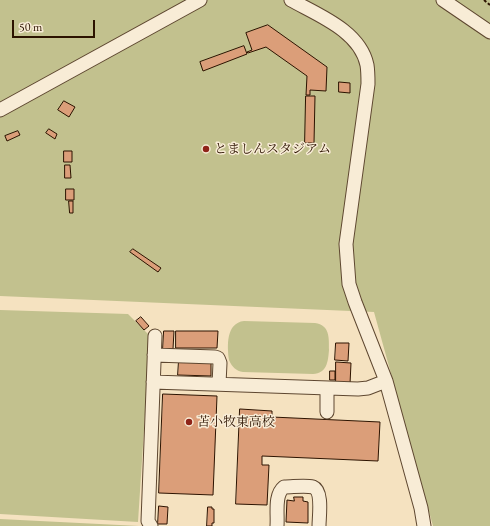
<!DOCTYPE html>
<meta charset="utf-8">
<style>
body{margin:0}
#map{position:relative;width:490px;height:526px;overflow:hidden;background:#f5e2c0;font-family:"EB Garamond",serif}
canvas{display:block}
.scale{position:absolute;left:12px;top:20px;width:83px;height:18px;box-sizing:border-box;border:2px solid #2c1300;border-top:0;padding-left:5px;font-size:12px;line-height:14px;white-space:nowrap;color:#2c1300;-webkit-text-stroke:3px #f8ecd6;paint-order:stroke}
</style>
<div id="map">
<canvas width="490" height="526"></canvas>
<div class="scale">50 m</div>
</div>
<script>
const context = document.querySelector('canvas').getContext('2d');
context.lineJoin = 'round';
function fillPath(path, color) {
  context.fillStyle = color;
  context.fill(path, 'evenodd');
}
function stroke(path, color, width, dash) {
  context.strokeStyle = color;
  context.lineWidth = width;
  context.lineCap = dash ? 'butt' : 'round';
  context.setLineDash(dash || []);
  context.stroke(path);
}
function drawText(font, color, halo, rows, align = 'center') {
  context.font = font + ' "EB Garamond","Noto Serif JP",serif';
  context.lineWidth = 3;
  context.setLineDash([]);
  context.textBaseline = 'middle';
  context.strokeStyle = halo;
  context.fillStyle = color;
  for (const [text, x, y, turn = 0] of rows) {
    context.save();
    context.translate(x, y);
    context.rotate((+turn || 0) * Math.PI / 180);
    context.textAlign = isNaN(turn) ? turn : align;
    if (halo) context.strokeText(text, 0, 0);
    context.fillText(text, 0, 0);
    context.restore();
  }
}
const green = new Path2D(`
 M0,0h490v526h-57l-59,-214 -374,-16z
 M0,310l128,4 22,22 -12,186 -138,-8z
 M244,321l71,2c15,2 14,15 14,27 -1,12 -2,23 -16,24l-70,-2c-7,-1 -11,-5 -14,-12 -2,-14 -3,-37 15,-39z
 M0,519l139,7h-139z`);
const building = new Path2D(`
 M268,25l59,42 -1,24 -16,-1v5h-4l1,-19 -41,-29 -18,6 -1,-1 5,-2 -6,-17z
 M244,46l3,8 -44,17 -3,-9z
 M339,82l11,1v10l-11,-1z
 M306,96h9l-1,47h-9z
 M64,101l11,6 -6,10 -11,-7z
 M49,129l8,5 -2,5 -9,-6z
 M18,131l2,4 -13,6 -2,-5z
 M64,151h8v11h-8z
 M65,165h5l1,13h-6z
 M66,189h8v11h-8z
 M69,201h4v12h-3z
 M133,249l28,19 -3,4 -28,-20z
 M141,317l8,9 -5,4 -8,-9z
 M164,331h10l-1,18h-10z
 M176,331h42l-1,17h-41z
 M336,343h13l-1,18 -13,-1z
 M179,360l32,1v15l-33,-1z
 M336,362l15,1 -1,21h-14z
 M330,371h5v9h-5z
 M163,394l54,2 -4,99 -54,-2z
 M240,409l32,2v6l108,5 -2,39 -116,-5v9h7l-2,40 -31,-1z
 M294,497h9v4l5,1v21l-22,-1 1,-22 7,1z
 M159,506l9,1 -1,17h-9z
 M208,507h4v2h2v14h-2v3h-5z`);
const path = new Path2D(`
 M484,0l6,5`);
const minor = new Path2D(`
 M291,0c27,15 69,31 76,65 1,6 1,13 1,19l-22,160 3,40 6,18 31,79 35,127 3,18
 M443,0l47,32
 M0,110l200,-110
 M154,355l61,2 3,1 2,5 -1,21
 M153,382l205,7 10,-1 18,-7
 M327,412v-24
 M151,526l-3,-5 7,-185
 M277,526c1,-12 -3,-31 7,-39 9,0 21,-2 29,0 10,4 6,30 6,39`);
const markers = [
 [206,149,4,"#8f2418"],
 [189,422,4,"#8f2418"]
];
const poiNames = [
 ["とましんスタジアム",214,149],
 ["苫小牧東高校",197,422]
];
fillPath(green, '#c2c18e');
fillPath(building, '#db9e79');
stroke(building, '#2c1300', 1);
stroke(minor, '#5e4730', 15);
stroke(path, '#2c1300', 2, [3, 2]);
stroke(minor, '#f8ecd6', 13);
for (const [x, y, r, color] of markers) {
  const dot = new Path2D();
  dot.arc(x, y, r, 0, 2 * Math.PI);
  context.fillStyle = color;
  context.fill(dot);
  stroke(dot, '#f8ecd6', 1.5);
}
drawText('13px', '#2c1300', '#f8ecd6', poiNames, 'left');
</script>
